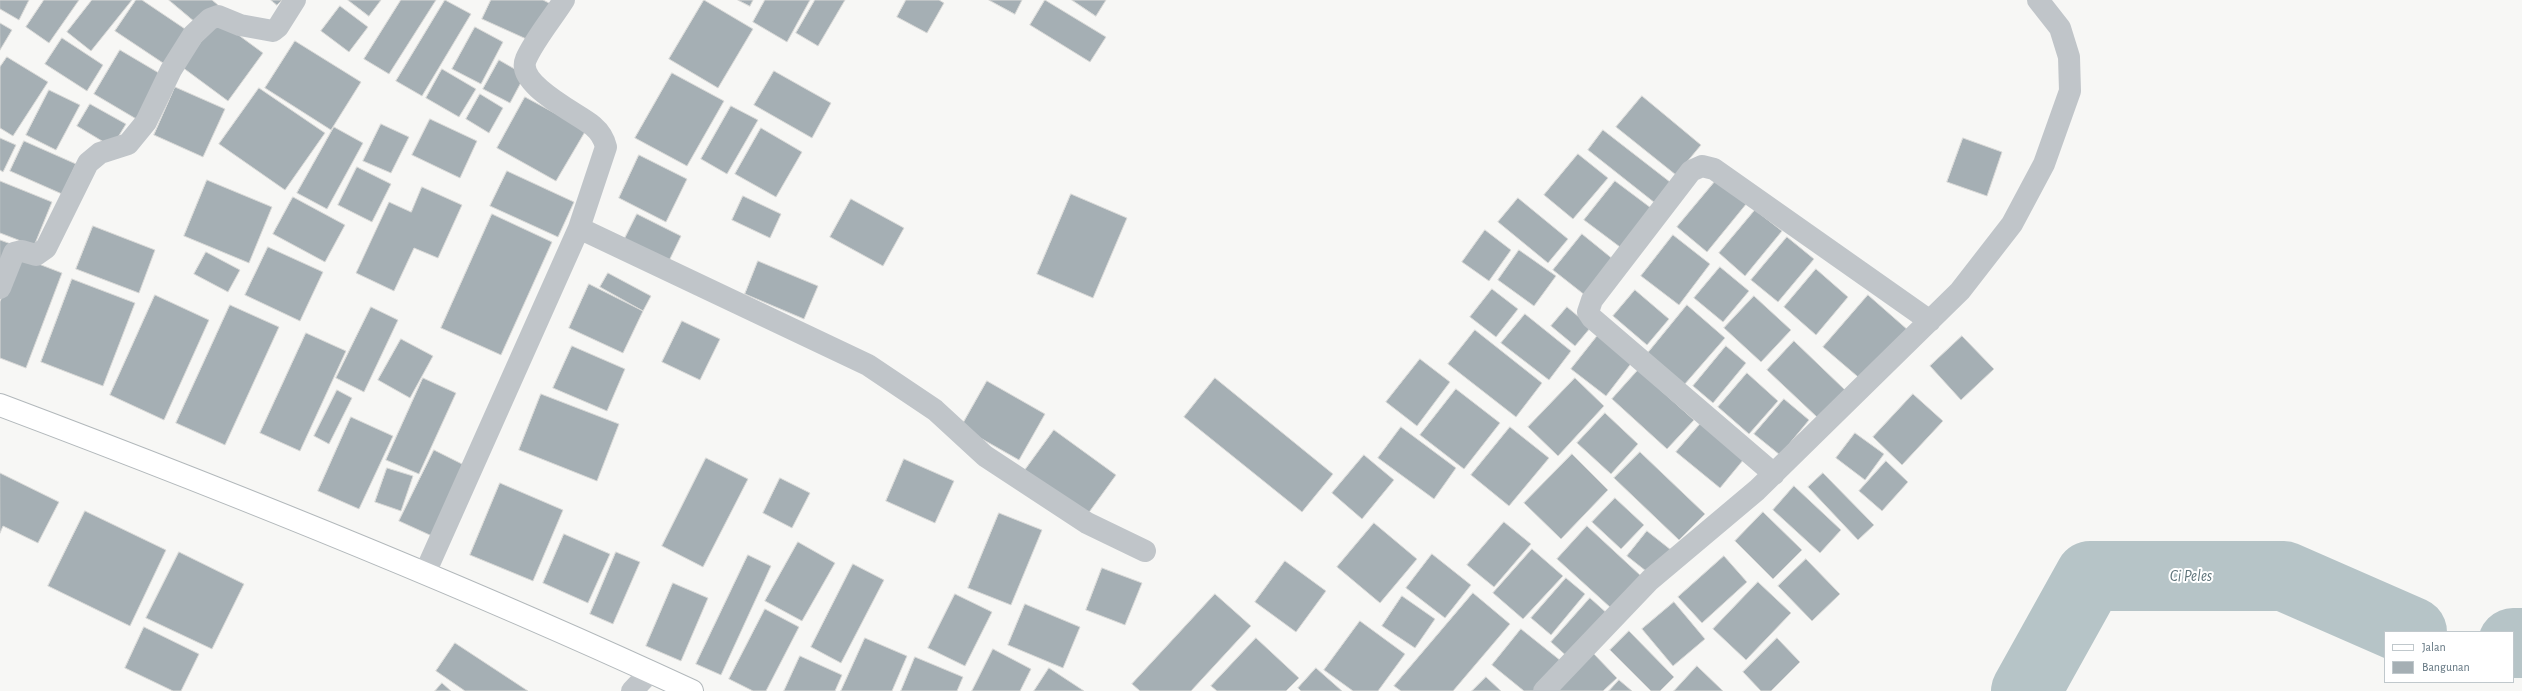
<!DOCTYPE html>
<style>
body{margin:0}
#map{position:relative;width:2522px;height:691px;overflow:hidden;background:#f7f7f5;font-family:"Alegreya Sans",sans-serif}
canvas{display:block}
.legend{position:absolute;left:2384px;top:631px;width:130px;height:52px;box-sizing:border-box;background:#fff;border:1px solid #c0c8cc;margin:0;padding:5px 7px;list-style:none;font-size:12px;color:#627580}
.legend li{display:flex;align-items:center;gap:8px;height:20px}
.legend b{width:20px;border:1px solid #c0c8cc}
</style>
<div id="map">
<canvas width="2522" height="691"></canvas>
<ul class="legend">
<li><b style="height:5px;background:#fff"></b>Jalan</li>
<li><b style="height:11px;background:#a5afb4"></b>Bangunan</li>
</ul>
</div>
<script>
const context = document.querySelector('canvas').getContext('2d');
context.lineJoin = 'round';
function stroke(path, color, width, dash) {
  context.strokeStyle = color;
  context.lineWidth = width;
  context.lineCap = dash ? 'butt' : 'round';
  context.setLineDash(dash || []);
  context.stroke(path);
}
function fillPath(path, color) {
  context.fillStyle = color;
  context.fill(path, 'evenodd');
}
function drawText(font, color, halo, rows, align = 'center') {
  context.font = font + ' "Alegreya Sans",sans-serif';
  context.lineWidth = 4;
  context.setLineDash([]);
  context.textBaseline = 'middle';
  context.strokeStyle = halo;
  context.fillStyle = color;
  for (const [text, x, y, turn = 0] of rows) {
    context.save();
    context.translate(x, y);
    context.rotate((+turn || 0) * Math.PI / 180);
    context.textAlign = isNaN(turn) ? turn : align;
    if (halo) context.strokeText(text, 0, 0);
    context.fillText(text, 0, 0);
    context.restore();
  }
}
const river = new Path2D(`
 M2513,643h9
 M2026,691l64,-115h194l128,56`);
const building = new Path2D(`
 M0,0h29l-10,20 -19,-11z
 M44,0h35l-30,43 -23,-16z
 M92,0h40l-41,51 -24,-19z
 M136,0h6l46,31 -22,34 -51,-34z
 M169,0h43l6,5 -18,21z
 M271,0h11l-5,5z
 M348,0h33l-12,16z
 M401,0h35l-47,74 -25,-15z
 M445,0l26,14 -49,82 -26,-15z
 M491,0h52l8,4 -18,38 -51,-23z
 M704,0l49,29 -35,59 -49,-29z
 M738,0h15l-3,6z
 M765,0h45l-23,42 -34,-20z
 M815,0h30l-27,46 -22,-13z
 M906,0h33l5,3 -17,30 -30,-16z
 M989,0h33l-7,14z
 M1045,0l61,37 -16,25 -60,-37z
 M1072,0h34l-10,16z
 M340,6l28,21 -19,25 -28,-21z
 M218,20l45,33 -35,48 -46,-34z
 M0,23l12,7 -12,20z
 M475,27l28,15 -22,42 -29,-15z
 M62,38l41,27 -16,26 -42,-27z
 M295,41l66,41 -30,48 -66,-42z
 M120,50l44,26 -26,44 -44,-26z
 M7,57l41,25 -35,54 -13,-8v-61z
 M499,60l26,15 -15,28 -27,-14z
 M442,69l34,20 -17,28 -33,-19z
 M774,71l57,32 -19,35 -58,-33z
 M672,73l52,28 -37,65 -52,-28z
 M175,87l50,22 -22,48 -49,-22z
 M259,88l66,45 -40,57 -66,-46z
 M49,90l31,15 -24,45 -30,-15z
 M480,94l23,14 -14,25 -23,-14z
 M1642,96l59,49 -25,30 -60,-48z
 M525,97l61,33 -30,51 -59,-33z
 M90,104l36,20 -14,23 -35,-21z
 M731,106l27,14 -31,54 -26,-15z
 M430,119l47,22 -17,37 -48,-23z
 M381,124l28,13 -18,36 -28,-12z
 M334,127l29,16 -36,66 -30,-16z
 M761,128l41,24 -26,45 -41,-23z
 M1603,130l67,52 -15,21 -67,-53z
 M0,138l16,7 -13,27 -3,-2z
 M1963,138l39,14 -15,44 -40,-14z
 M24,141l52,23 -14,30 -52,-23z
 M1578,154l30,24 -35,41 -29,-24z
 M639,155l48,24 -21,43 -47,-24z
 M357,167l34,17 -19,38 -34,-17z
 M507,171l67,31 -16,35 -68,-31z
 M1717,179l30,24 -40,49 -30,-25z
 M207,180l65,27 -23,56 -65,-27z
 M0,181l52,21 -18,44 -34,-13z
 M1615,181l36,27 -31,39 -36,-27z
 M422,187l40,18 -24,53 -24,-10 -20,43 -38,-18 33,-71 22,10z
 M1071,194l56,24 -34,80 -56,-24z
 M743,196l38,18 -11,24 -38,-18z
 M293,197l52,28 -20,37 -52,-28z
 M1518,198l50,41 -20,24 -50,-41z
 M851,199l53,29 -21,38 -53,-29z
 M1755,210l27,21 -37,45 -26,-23z
 M492,214l60,28 -51,113 -60,-27z
 M637,214l44,22 -15,31 -44,-23z
 M93,226l62,24 -16,43 -63,-24z
 M1485,230l26,20 -22,31 -27,-19z
 M1582,234l32,26 -28,36 -33,-26z
 M1673,235l37,29 -31,41 -38,-29z
 M1787,237l27,22 -36,43 -27,-22z
 M0,240l11,4 -11,29z
 M268,247l55,25 -23,49 -55,-26z
 M1519,250l37,26 -22,30 -36,-26z
 M206,252l34,18 -12,22 -34,-18z
 M18,256l44,17 -36,95 -26,-10v-56z
 M758,261l60,25 -14,33 -59,-25z
 M1720,267l29,24 -26,31 -29,-24z
 M1816,269l32,28 -32,38 -32,-28z
 M608,273l43,23 -8,15 -43,-24z
 M72,279l63,24 -32,83 -62,-24z
 M589,284l54,27 -20,42 -54,-25z
 M1492,289l26,20 -22,28 -26,-20z
 M1635,290l34,29 -22,26 -34,-29z
 M155,295l54,25 -45,100 -54,-25z
 M1868,295l41,36 -45,51 -41,-35z
 M1754,296l37,34 -30,32 -37,-34z
 M230,305l49,22 -54,118 -49,-22z
 M1687,305l38,33 -41,47 -37,-31z
 M371,307l27,13 -34,72 -28,-14z
 M1567,307l24,20 -16,19 -24,-20z
 M1525,314l46,37 -22,29 -48,-37z
 M682,321l38,18 -20,41 -38,-18z
 M1475,330l67,53 -26,34 -68,-53z
 M306,333l40,18 -46,100 -40,-18z
 M1598,335l35,26 -27,35 -35,-27z
 M1962,336l32,33 -33,31 -31,-34z
 M401,339l32,17 -23,42 -32,-18z
 M1794,341l51,49 -27,28 -51,-48z
 M572,346l53,23 -18,42 -54,-23z
 M1726,346l20,17 -33,40 -20,-17z
 M1420,359l30,23 -33,44 -31,-24z
 M1638,370l56,50 -27,29 -55,-50z
 M1747,373l31,28 -29,33 -31,-27z
 M423,378l33,15 -37,81 -33,-14z
 M1215,378l118,96 -31,38 -118,-95z
 M1575,378l29,28 -46,50 -30,-29z
 M987,381l58,33 -26,46 -58,-33z
 M1456,389l44,34 -36,46 -44,-34z
 M337,390l15,8 -23,46 -15,-8z
 M541,394l78,30 -22,57 -78,-31z
 M1913,394l30,27 -41,44 -29,-28z
 M1784,399l25,21 -29,35 -26,-21z
 M1605,413l33,31 -27,30 -34,-31z
 M351,417l42,19 -34,73 -41,-18z
 M1701,423l43,36 -24,29 -44,-36z
 M1401,427l55,41 -22,31 -56,-41z
 M1510,427l39,31 -40,48 -38,-31z
 M1054,430l62,45 -29,40 -62,-45z
 M1855,433l29,21 -19,26 -29,-22z
 M434,450l32,16 -34,70 -33,-15z
 M1640,452l65,62 -26,26 -65,-62z
 M1572,454l36,36 -47,49 -37,-36z
 M1364,455l30,25 -32,39 -30,-26z
 M706,458l42,21 -45,88 -41,-21z
 M904,459l50,22 -19,42 -49,-22z
 M1886,461l22,21 -26,29 -23,-20z
 M387,468l26,8 -12,35 -26,-9z
 M0,473l59,29 -21,41 -35,-17 -3,7z
 M1823,473l51,52 -16,15 -50,-53z
 M780,478l30,15 -18,35 -29,-15z
 M500,483l63,27 -30,71 -63,-26z
 M1794,486l47,44 -21,23 -47,-43z
 M1615,498l29,27 -23,24 -29,-27z
 M85,511l81,39 -36,76 -82,-40z
 M1763,512l39,38 -29,29 -38,-38z
 M999,513l43,17 -31,75 -43,-17z
 M1504,522l27,22 -37,43 -27,-22z
 M1374,523l43,36 -37,44 -43,-36z
 M1587,526l54,50 -30,32 -54,-49z
 M1647,531l24,19 -20,25 -24,-19z
 M564,534l46,20 -22,49 -45,-20z
 M798,542l37,21 -33,58 -37,-20z
 M1532,549l31,27 -40,43 -30,-26z
 M179,552l65,32 -32,65 -66,-31z
 M616,552l24,10 -27,62 -23,-10z
 M1432,554l39,31 -26,33 -39,-30z
 M748,555l23,11 -50,109 -25,-11z
 M1724,556l23,26 -45,41 -24,-26z
 M1806,559l34,35 -28,27 -34,-35z
 M1285,561l41,30 -30,41 -41,-30z
 M853,564l31,16 -43,83 -30,-16z
 M1102,568l40,15 -17,42 -39,-15z
 M1566,578l19,16 -34,41 -20,-17z
 M1758,582l33,31 -45,47 -33,-31z
 M673,583l35,15 -27,63 -35,-15z
 M1473,593l37,31 -57,67h-52l-7,-5z
 M955,594l37,18 -27,54 -37,-18z
 M1215,594l36,32 -60,65h-51l-8,-7z
 M1402,596l33,23 -20,29 -33,-22z
 M1590,598l20,18 -39,44 -20,-18z
 M1674,602l31,37 -32,27 -31,-37z
 M1025,604l55,23 -17,41 -55,-23z
 M765,609l34,18 -33,64h-13l-24,-12z
 M1360,621l45,33 -27,37h-25l-29,-21z
 M144,627l55,27 -18,37h-8l-48,-23z
 M1521,629l40,32 -25,30h-12l-32,-26z
 M1629,631l45,46 -14,14h-9l-41,-41z
 M865,638l42,18 -15,35h-51z
 M1256,638l43,40 -13,13h-69l-6,-5z
 M1777,638l23,24 -29,29h-10l-18,-19z
 M455,643l73,48h-63l-29,-20z
 M993,649l38,20 -11,22h-48z
 M1593,653l24,25 -14,13h-51z
 M800,656l42,19 -7,16h-51z
 M915,657l48,20 -6,14h-56z
 M1697,666l26,25h-49z
 M1049,668l35,23h-50z
 M1316,668l26,23h-41l-3,-3z
 M1486,677l15,14h-29z
 M1619,680l13,11h-23z
 M442,683l9,8h-16z`);
const minor = new Path2D(`
 M579,228l289,137 67,45 50,46 102,67 58,28
 M0,288l14,-35 8,-2 14,4 10,-7 42,-85 12,-10 28,-9 18,-22 25,-52 22,-35 17,-16 8,-3 22,9 33,6 5,-4 17,-27
 M1774,474l-182,-156 -4,-6 4,-12 99,-129 11,-5 12,3 216,152
 M425,573l154,-345 27,-81c-2,-9 -6,-15 -13,-21 -15,-13 -78,-41 -67,-67 9,-20 26,-40 38,-59
 M632,691l18,-19
 M1544,691l106,-111 107,-90 203,-199 52,-67 32,-60 26,-73 -1,-34 -9,-29 -22,-28`);
const major = new Path2D(`
 M0,405c234,88 466,181 692,286`);
const waterNames = [
 ["Ci Peles",2191,576]
];
stroke(river, '#b6c4c7', 70);
fillPath(building, '#a5afb4');
stroke(building, '#d9d9d7', 1);
stroke(major, '#b2b8bb', 24);
stroke(minor, '#c0c5c9', 22);
stroke(major, '#fff', 22);
drawText('italic 16px', '#5e747a', '#fff', waterNames);
</script>
